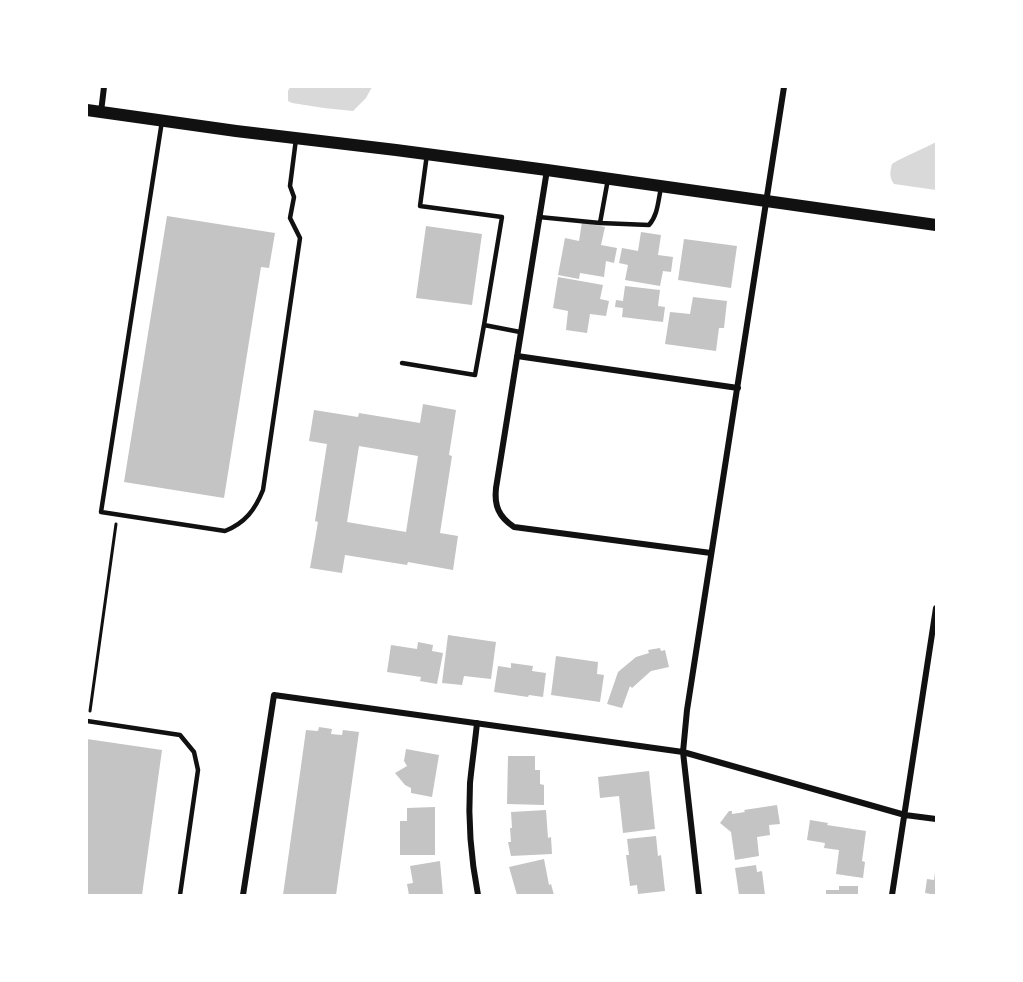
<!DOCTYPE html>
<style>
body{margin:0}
#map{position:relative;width:1023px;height:982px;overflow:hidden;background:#fff;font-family:Cabin,sans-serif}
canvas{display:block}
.frame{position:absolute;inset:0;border:88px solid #fff;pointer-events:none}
</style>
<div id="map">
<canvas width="1023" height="982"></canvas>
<div class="frame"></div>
</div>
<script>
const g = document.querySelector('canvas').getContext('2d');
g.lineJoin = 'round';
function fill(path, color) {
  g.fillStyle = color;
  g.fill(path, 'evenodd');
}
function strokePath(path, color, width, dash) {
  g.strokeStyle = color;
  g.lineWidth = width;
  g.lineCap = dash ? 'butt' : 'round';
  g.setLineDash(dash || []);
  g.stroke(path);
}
const water = new Path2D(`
 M290,87h82l-6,11 -13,13 -29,-3 -32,-5 -4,-2v-10z
 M936,142v48l-42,-6c-5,-7 -4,-12 -2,-20 14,-9 30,-14 44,-22z`);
const building = new Path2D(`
 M167,216l108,17 -6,35 -8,-1 -37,231 -100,-16z
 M582,222l23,5 -4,18 16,3 -3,15 -8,-2 -2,16 -24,-4 -1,6 -21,-4 7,-37 14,3z
 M426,226l56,8 -10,71 -56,-7z
 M641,232l20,3 -3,20 15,2 -2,15 -8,-1 -3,15 -35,-6 3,-15 -9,-2 3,-15 16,3z
 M684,239l53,7 -6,42 -53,-8z
 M558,277l45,8 -3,14 9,2 -3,15 -16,-2 -3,19 -21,-3 2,-19 -15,-3z
 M625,286l35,4 -2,16 7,1 -2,15 -41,-5 1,-9 -8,-1 1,-7 7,1z
 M693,297l34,4 -3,27h-5l-3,23 -51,-7 5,-32 20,2z
 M423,404l33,6 -7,45 3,1 -12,77 18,3 -5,34 -45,-8 -1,3 -62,-10 -3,18 -32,-5 8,-46 -3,-1 12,-77 -18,-3 5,-31 44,7 1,-4 61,10zM359,446l59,10 -12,76 -59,-10z
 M448,635l48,7 -5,37 -27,-3 -2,9 -20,-2z
 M418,642l15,3 -1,6 11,2 -6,31 -17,-3 1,-4 -34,-5 4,-27 26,4z
 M660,648l1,3 4,-1 4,17 -18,4 -19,17 -2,-2 -8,22 -15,-4 11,-32 18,-15 13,-4 -1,-3z
 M556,656l42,6 -1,12 7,1 -4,27 -49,-7z
 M511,663l22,3 -1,5 14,2 -3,24 -14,-2 -1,2 -34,-5 4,-26 13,2z
 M319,727l13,2 -1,5 11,1 1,-5 16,2 -23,163h-53l23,-165 12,1z
 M87,739l75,11 -20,145h-55z
 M406,749l33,6 -7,42 -21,-4v-5l-6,-3 -10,-12 12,-7 -3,-5z
 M508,756h27v14h5v14l4,1v20l-37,-1z
 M649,771l6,58 -32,4 -4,-37 -19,2 -2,-21z
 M777,805l3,19 -11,1 1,10 -13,2 2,19 -24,4 -4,-28 -11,-9 9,-12h3v3l13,-2 -1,-2z
 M435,807v48h-35v-34h7v-13z
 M546,810l2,28 3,-1 1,17 -41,2 -3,-14h3l-1,-14h2l-1,-16z
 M810,820l18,3 -1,2 39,6 -4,30 3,1 -2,16 -27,-4 3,-24 -15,-2 1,-5 -18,-3z
 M656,836l2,20 3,-1 4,36 -27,3 -1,-9 -7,1 -4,-31h3l-2,-16z
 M544,859l5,26 2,-1 3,11h-37l-8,-28z
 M440,861l3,34h-34l-2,-11 6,-1 -3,-17z
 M756,865l1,7 5,-1 3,24h-26l-4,-27z
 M935,872h1v23l-11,-2 2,-14 7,1z
 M839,886h19v9h-32v-5h13z`);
const path = new Path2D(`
 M90,711l26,-187`);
const service = new Path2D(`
 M162,121l-61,391 124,19c20,-8 30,-21 38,-41l37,-252 -10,-20 4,-21 -4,-11 6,-47
 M427,154l-7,52 82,11 -18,108
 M539,217l61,6 49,2c9,-10 9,-24 12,-37
 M600,223l8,-44
 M402,363l73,12 9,-50 36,7
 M87,721l93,14 14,17 4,18 -18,125`);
const minor = new Path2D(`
 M101,112l3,-25
 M547,170l-51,318c-2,18 3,29 18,39l197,26
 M517,356l221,32
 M477,723c-2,20 -5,40 -7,60 -2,37 1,76 8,112
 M243,895l31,-200 409,57 222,63 31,4
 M699,895l-16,-143 4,-42 97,-623
 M892,895l44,-287`);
const secondary = new Path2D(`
 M87,110l149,21 160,19 151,20 389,55`);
fill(water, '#d9d9d9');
fill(building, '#c4c4c4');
strokePath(path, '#111', 3);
strokePath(service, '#111', 4.5);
strokePath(minor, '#111', 6);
strokePath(secondary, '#111', 12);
</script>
